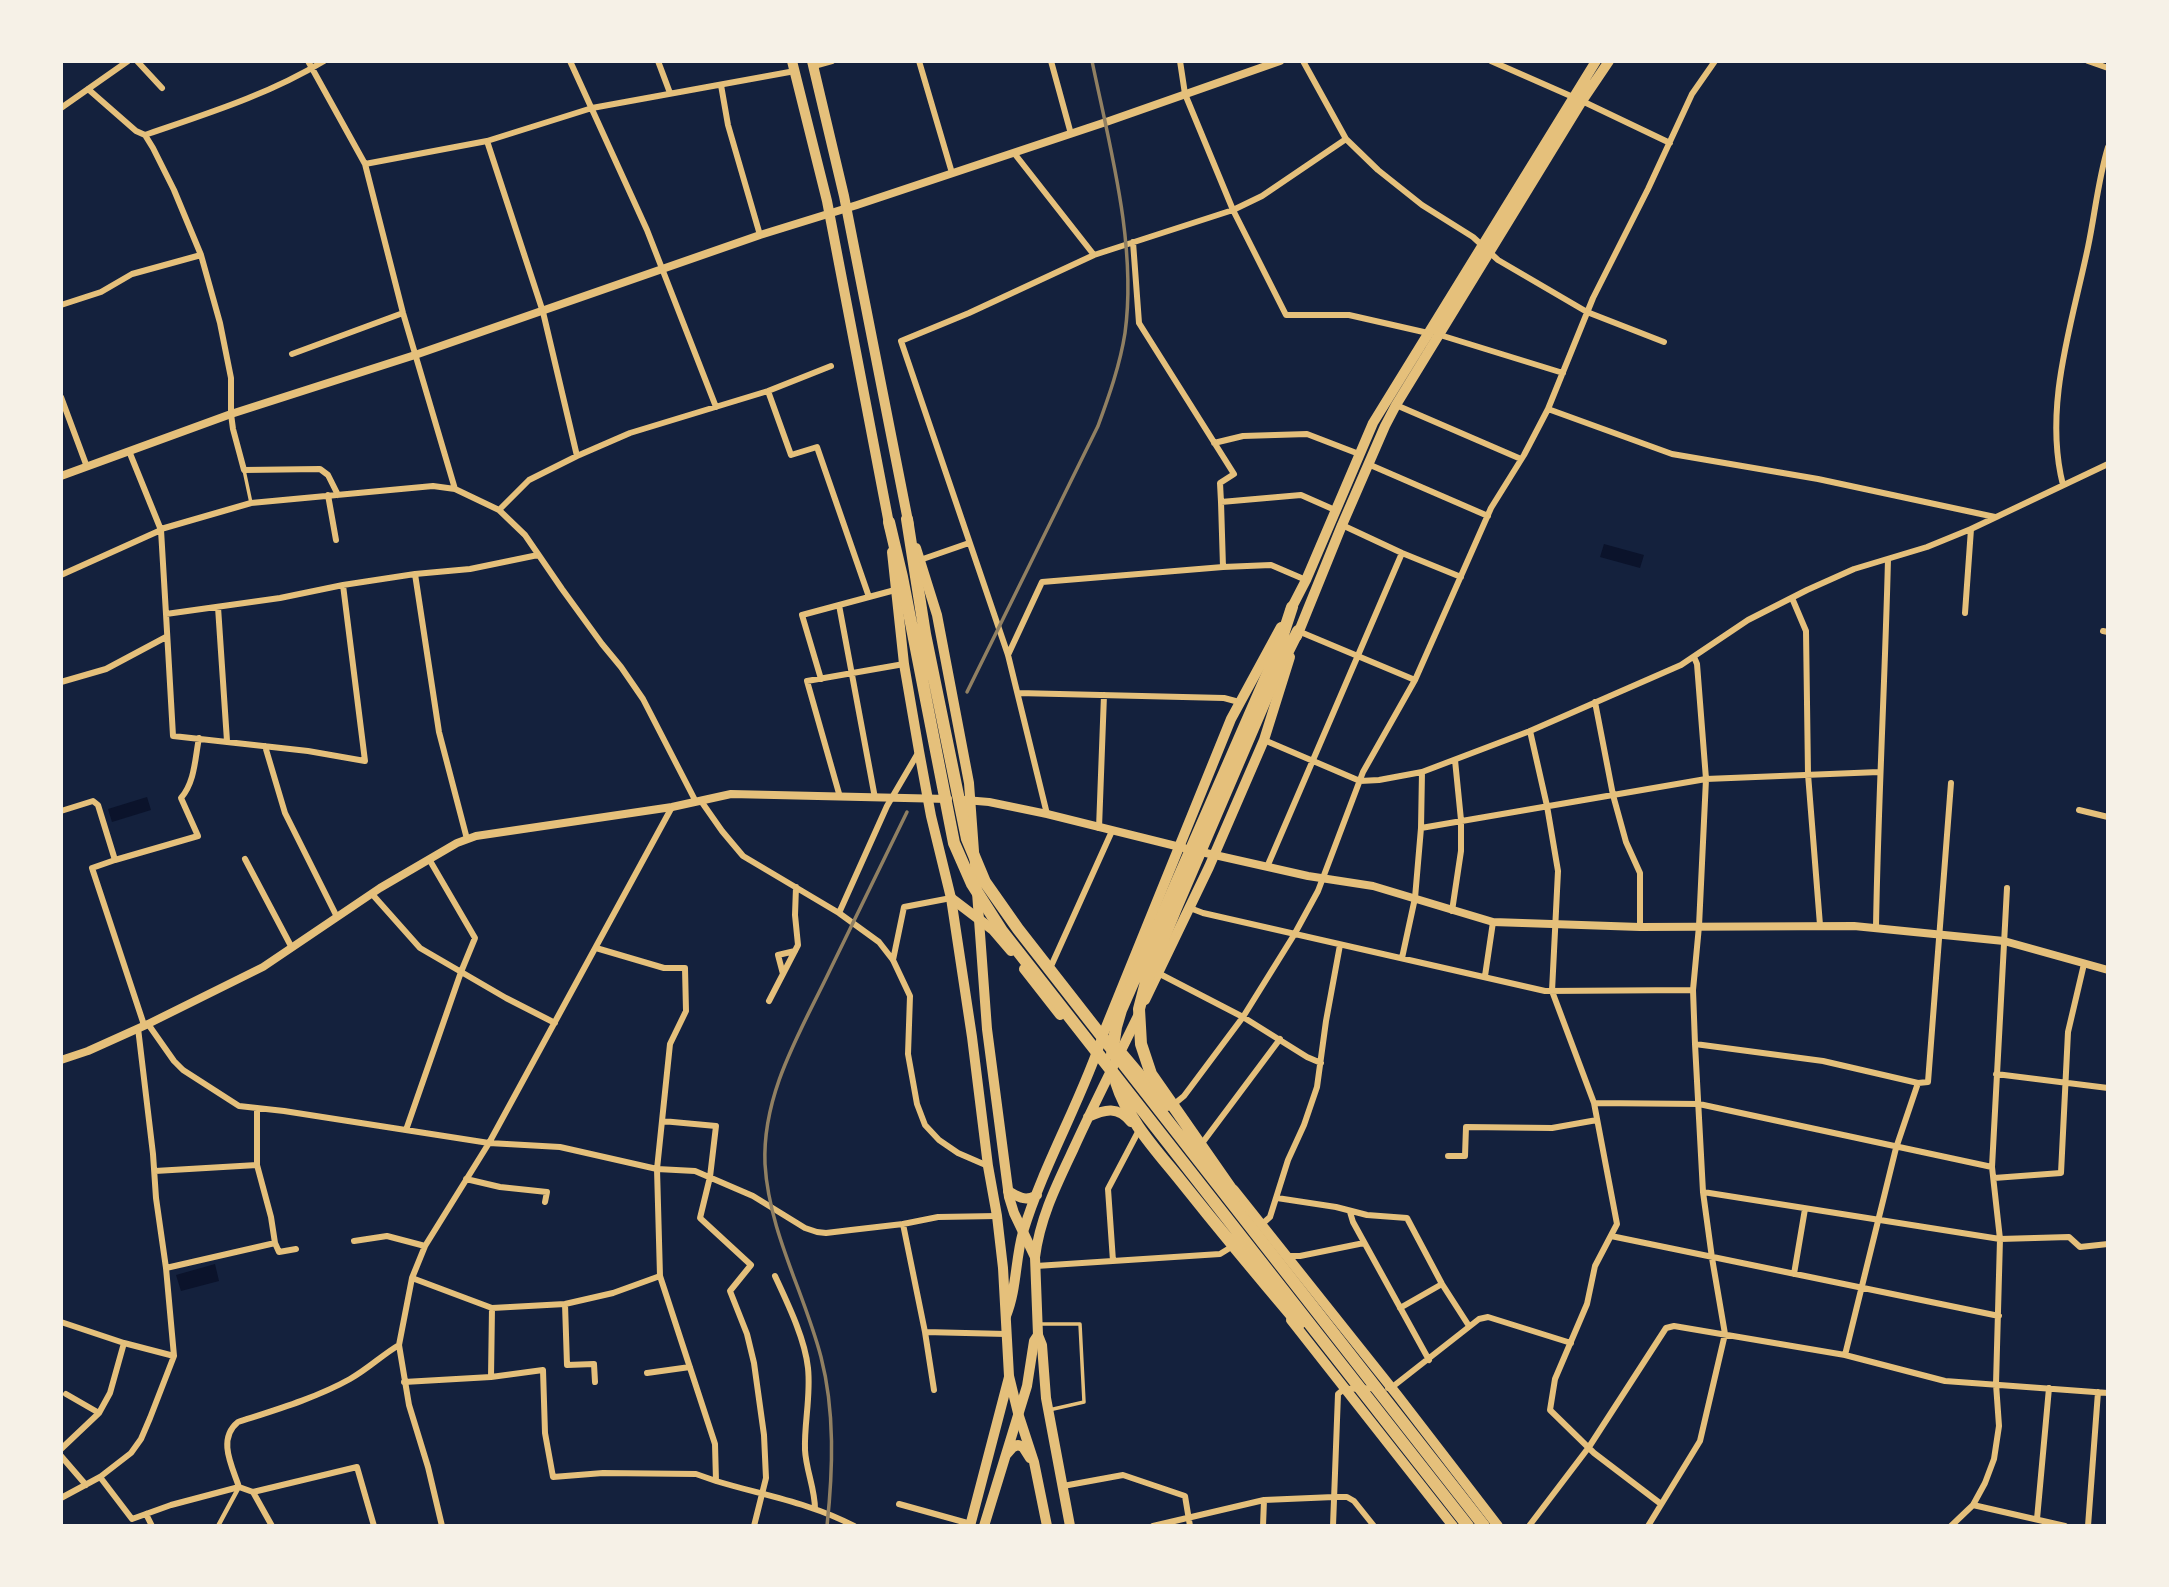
<!DOCTYPE html>
<style>
body{margin:0}
#map{position:relative;width:2169px;height:1587px;overflow:hidden;background:#14213d;font-family:"Varela Round",sans-serif}
canvas{display:block}
.frame{position:absolute;inset:0;border:63px solid #f6f1e7;pointer-events:none}
</style>
<div id="map">
<canvas width="2169" height="1587"></canvas>
<div class="frame"></div>
</div>
<script>
const g = document.querySelector('canvas').getContext('2d');
g.lineJoin = 'round';
function fill(path, color) {
  g.fillStyle = color;
  g.fill(path, 'evenodd');
}
function strokePath(path, color, width, dash) {
  g.strokeStyle = color;
  g.lineWidth = width;
  g.lineCap = dash ? 'butt' : 'round';
  g.setLineDash(dash || []);
  g.stroke(path);
}
const water = new Path2D(`
 M1604,544l40,11 -4,13 -40,-11z
 M147,797l4,13 -39,12 -4,-13z
 M215,1264l4,17 -38,10 -5,-16z`);
const service = new Path2D(`
 M244,470l7,33
 M1040,1324h40l4,78 -35,8`);
const pedestrian = new Path2D(`
 M218,1526l21,-39`);
const minor = new Path2D(`
 M137,61l25,27
 M308,61l57,103 38,149 52,176
 M570,61l77,169 69,177
 M658,61l12,32
 M919,61l33,112
 M1051,61l20,73
 M1180,61l5,33 48,116 53,105h63l79,18
 M1303,61l43,78 32,31 44,35 51,32 25,23 89,52 77,30
 M1491,61l82,36
 M2088,61l20,7
 M814,66l18,-5
 M721,85l7,40 32,110
 M88,89l48,42 9,4 8,13 21,42 27,65 19,68 11,55v36l2,15 11,41 76,-1 8,6 10,20
 M1582,101l88,42
 M61,108l67,-47
 M145,135c61,-21 123,-40 179,-74
 M487,141l56,171 34,144
 M1014,153l80,102
 M365,164l122,-23 105,-33 203,-37
 M1133,242l6,81 95,151 -14,9 1,19 80,-7 34,15
 M61,305l40,-13 31,-18 69,-19
 M1440,335l123,38
 M292,354l111,-41
 M768,391l23,64 26,-8 52,150
 M61,397l26,70
 M1396,405l125,54
 M1548,409l124,45 146,25 177,38
 M1214,443l29,-7 64,-2 52,20
 M129,451l32,79 5,84 114,-16 63,-13 72,-11 55,-5 68,-14
 M1368,464l120,52
 M2063,485c-20,-78 9,-161 25,-238 7,-33 10,-67 20,-100
 M328,495l8,45
 M1221,502l2,65
 M499,510l30,-30 48,-24 53,-23 138,-42 63,-25
 M1342,525l60,28 59,24
 M161,529l90,-26 182,-17 22,3 44,21 26,25 37,54 40,55 19,23 22,32 53,103
 M920,560l49,-17
 M415,574l24,158 28,107
 M61,575l100,-45
 M1792,598l14,33 2,143 12,151
 M839,605l36,193
 M218,607l9,134
 M1965,613l6,-84
 M166,614l7,122 135,15 57,10 -22,-176
 M1298,631l117,49
 M2103,631l5,1
 M1008,655l34,-73 181,-15 48,-2 35,15
 M821,679l-19,-64 93,-25
 M61,682l45,-13 60,-32
 M1018,693l206,5 15,4
 M1595,702l18,93 13,47 14,31v54
 M1530,731l17,75 11,65 -6,120 42,112 23,121 -22,42 -8,38 -32,75 -5,31 44,43 67,51
 M1264,740l96,41 19,-1 43,-8 108,-41 151,-66 67,-45 59,-30 47,-21 73,-22 44,-18 137,-65
 M265,746l20,67 52,104
 M840,797l-33,-116 97,-17
 M701,801l21,30 21,25 96,57 40,29 14,18 17,36 -2,58 9,50 8,21 14,15 19,13 30,13
 M2079,810l29,7
 M61,811l32,-10 5,4 17,55 -23,8 52,157
 M1047,814l-39,-159 -107,-314 68,-28 125,-58 139,-45 29,-14 84,-57
 M1099,828l5,-133
 M1421,828l285,-49 173,-7
 M245,859l47,89
 M115,860l83,-24 -17,-38c14,-16 14,-40 18,-60
 M1267,867l135,-314
 M372,894l48,54 86,50 49,25
 M1190,908l13,5 342,78 148,-1
 M1452,911l9,-60v-31l-6,-60
 M839,913l48,-107 31,-53
 M1876,927c2,-123 9,-245 12,-368
 M596,948l68,20h21l1,43 -16,33 -13,125 3,107 55,168 1,37c46,14 95,22 138,45
 M1402,958l13,-60 6,-70 1,-56
 M893,960l11,-53 47,-9
 M1052,964l60,-133
 M1158,973l85,44 64,40 14,6
 M783,974l-5,-19 17,-4
 M1485,976l8,-54
 M769,1001l29,-56 -3,-30 1,-28
 M148,1024l26,37 9,9 56,36 45,5 205,32 71,4 97,22 38,2 58,25 52,32 12,4 9,1 25,-3 52,-6 35,-7 59,-1
 M1695,1044l128,17 95,22 10,-1 23,-299
 M1996,1074l112,14
 M1594,1103l105,1 293,63
 M1173,1105l11,-9 59,-79 51,-82 24,-44 45,-119 52,-92 76,-172 33,-53 24,-46 45,-111 55,-109 44,-95 23,-33
 M257,1109v56l14,52 4,26
 M662,1121l54,5 -6,51 -10,41 51,47 -21,26 17,43 7,29 10,72 2,43 -12,48
 M406,1130l55,-158 14,-34 -46,-79
 M1200,1146l80,-107
 M1448,1156h17l1,-29 86,1 45,-8
 M155,1171l102,-6
 M1994,1178l67,-5 7,-141 16,-68
 M466,1179l34,8 47,5 -2,10
 M1703,1192l297,47 69,-2 11,10 28,-3
 M1277,1198l59,9 31,8 40,3 35,66 27,42
 M1350,1212l3,10 76,138
 M903,1224l22,108 9,58
 M1261,1225l9,-8 18,-57 16,-35 13,-38 9,-66 14,-76
 M1611,1236l388,80
 M354,1241l33,-5 38,10
 M1287,1256h13l64,-13
 M1113,1261l-5,-72 30,-57
 M1036,1266l184,-12 13,-8
 M166,1268l109,-25 4,9 17,-3
 M1794,1274l11,-65
 M775,1276c13,28 30,63 33,92 3,28 -4,55 -3,82 1,20 10,39 10,59
 M412,1278l80,30 73,-4 48,-11 47,-17
 M565,1304l2,61 27,-1 1,18
 M1400,1308l42,-24
 M61,1322l63,21 50,13
 M925,1332l81,2
 M1845,1355l51,-207 22,-65
 M647,1373l43,-6
 M491,1377l1,-69
 M404,1382l87,-5 52,-7 2,63 8,44 50,-4 93,1 20,7
 M1388,1388h3l88,-69 9,-2 83,26
 M66,1394l33,19
 M61,1449l38,-36 11,-20 14,-50
 M61,1456l25,29
 M100,1477l32,42 39,-14 68,-18c-7,-21 -22,-48 -1,-65 37,-12 78,-24 112,-43 18,-10 32,-24 49,-34
 M1063,1486l60,-11 62,21 5,30
 M239,1487l14,5 19,34
 M253,1492l104,-25 17,59
 M61,1498l39,-21 31,-24 10,-14 9,-21 24,-62 -8,-88 -10,-70 -3,-44 -15,-126
 M899,1504l72,20
 M1973,1505l92,21
 M146,1514l6,12
 M2037,1519l12,-131
 M442,1526l-14,-59 -19,-62 -10,-60 13,-67 13,-32 64,-103 183,-336
 M1153,1526l111,-26 70,-3h13l7,4 20,25
 M1263,1526l1,-26
 M1333,1526l5,-132 6,-5 33,-1
 M1529,1526l60,-79 77,-119 8,-2 171,29 100,26 163,12
 M1648,1526l52,-85 25,-107 -13,-76 -9,-66 -8,-148 -2,-54 6,-64 7,-147 -9,-115 -3,-7
 M1951,1526l22,-21 12,-22 9,-24 5,-33 -3,-42 4,-145 -8,-72 15,-279
 M2088,1526l10,-134`);
const tertiary = new Path2D(`
 M61,476l170,-62 184,-59 345,-120 97,-30 252,-84 171,-60
 M965,800l24,2 58,12 137,34
 M1197,851l111,25 65,10 120,36 147,5 214,-1 150,15 104,29
 M61,1060l27,-9 60,-27 115,-57 117,-79 77,-45 19,-7 196,-29 59,-13 217,5`);
const primary = new Path2D(`
 M1290,611l16,-31 67,-157 223,-362
 M1297,636l45,-111 43,-99 11,-21 186,-304 27,-40
 M951,898l42,32 18,21
 M1024,969l36,46
 M1145,1000l64,-133 55,-127 26,-83
 M1118,1048l49,58
 M1088,1117c17,-8 30,-11 43,5
 M1234,1190l164,206 100,130
 M1008,1191c11,6 17,11 29,4
 M1035,1257c5,-39 21,-71 38,-107 21,-46 44,-91 66,-136
 M1006,1316c11,-27 9,-56 17,-84 21,-69 59,-132 81,-200l127,-313 50,-92
 M1291,1320l162,206
 M1006,1455l7,-8 5,-2 5,2 7,11
 M970,1526l39,-149
 M984,1526l43,-140 7,-45 4,-6`);
const trunk = new Path2D(`
 M792,61l35,140 63,328
 M812,61l32,135 65,330
 M916,548l21,67 32,168 18,246 22,168 5,16 21,44 3,78 4,10 4,53 24,128
 M892,552l12,112 15,87 12,65 20,82 21,139 16,129 9,50 6,52 6,108 9,37 16,49 13,64`);
const motorway = new Path2D(`
 M907,519l18,115 42,205 18,43 33,47 466,597
 M889,522l13,55 52,266 18,41 30,47 466,595
 M1112,1054l4,-27 5,-17 157,-360 14,-43
 M1116,1082c12,39 41,69 65,99 39,49 78,96 118,143
 M1236,1196l-85,-122 -10,-30 -2,-35 7,-27 30,-74 100,-233 22,-44`);
const rail = new Path2D(`
 M967,692l131,-266c11,-30 22,-61 27,-93 12,-88 -15,-185 -33,-272
 M827,1526c6,-56 8,-115 -6,-169 -17,-65 -52,-125 -56,-193 -3,-71 36,-133 65,-194 26,-53 51,-105 77,-158`);
fill(water, '#0b132b');
strokePath(service, '#e5c07b', 3.5);
strokePath(pedestrian, '#e5c07b', 4.5);
strokePath(minor, '#e5c07b', 6);
strokePath(tertiary, '#e5c07b', 8);
strokePath(primary, '#e5c07b', 10);
strokePath(trunk, '#e5c07b', 10);
strokePath(motorway, '#e5c07b', 12);
strokePath(rail, '#918062', 3.5);
</script>
